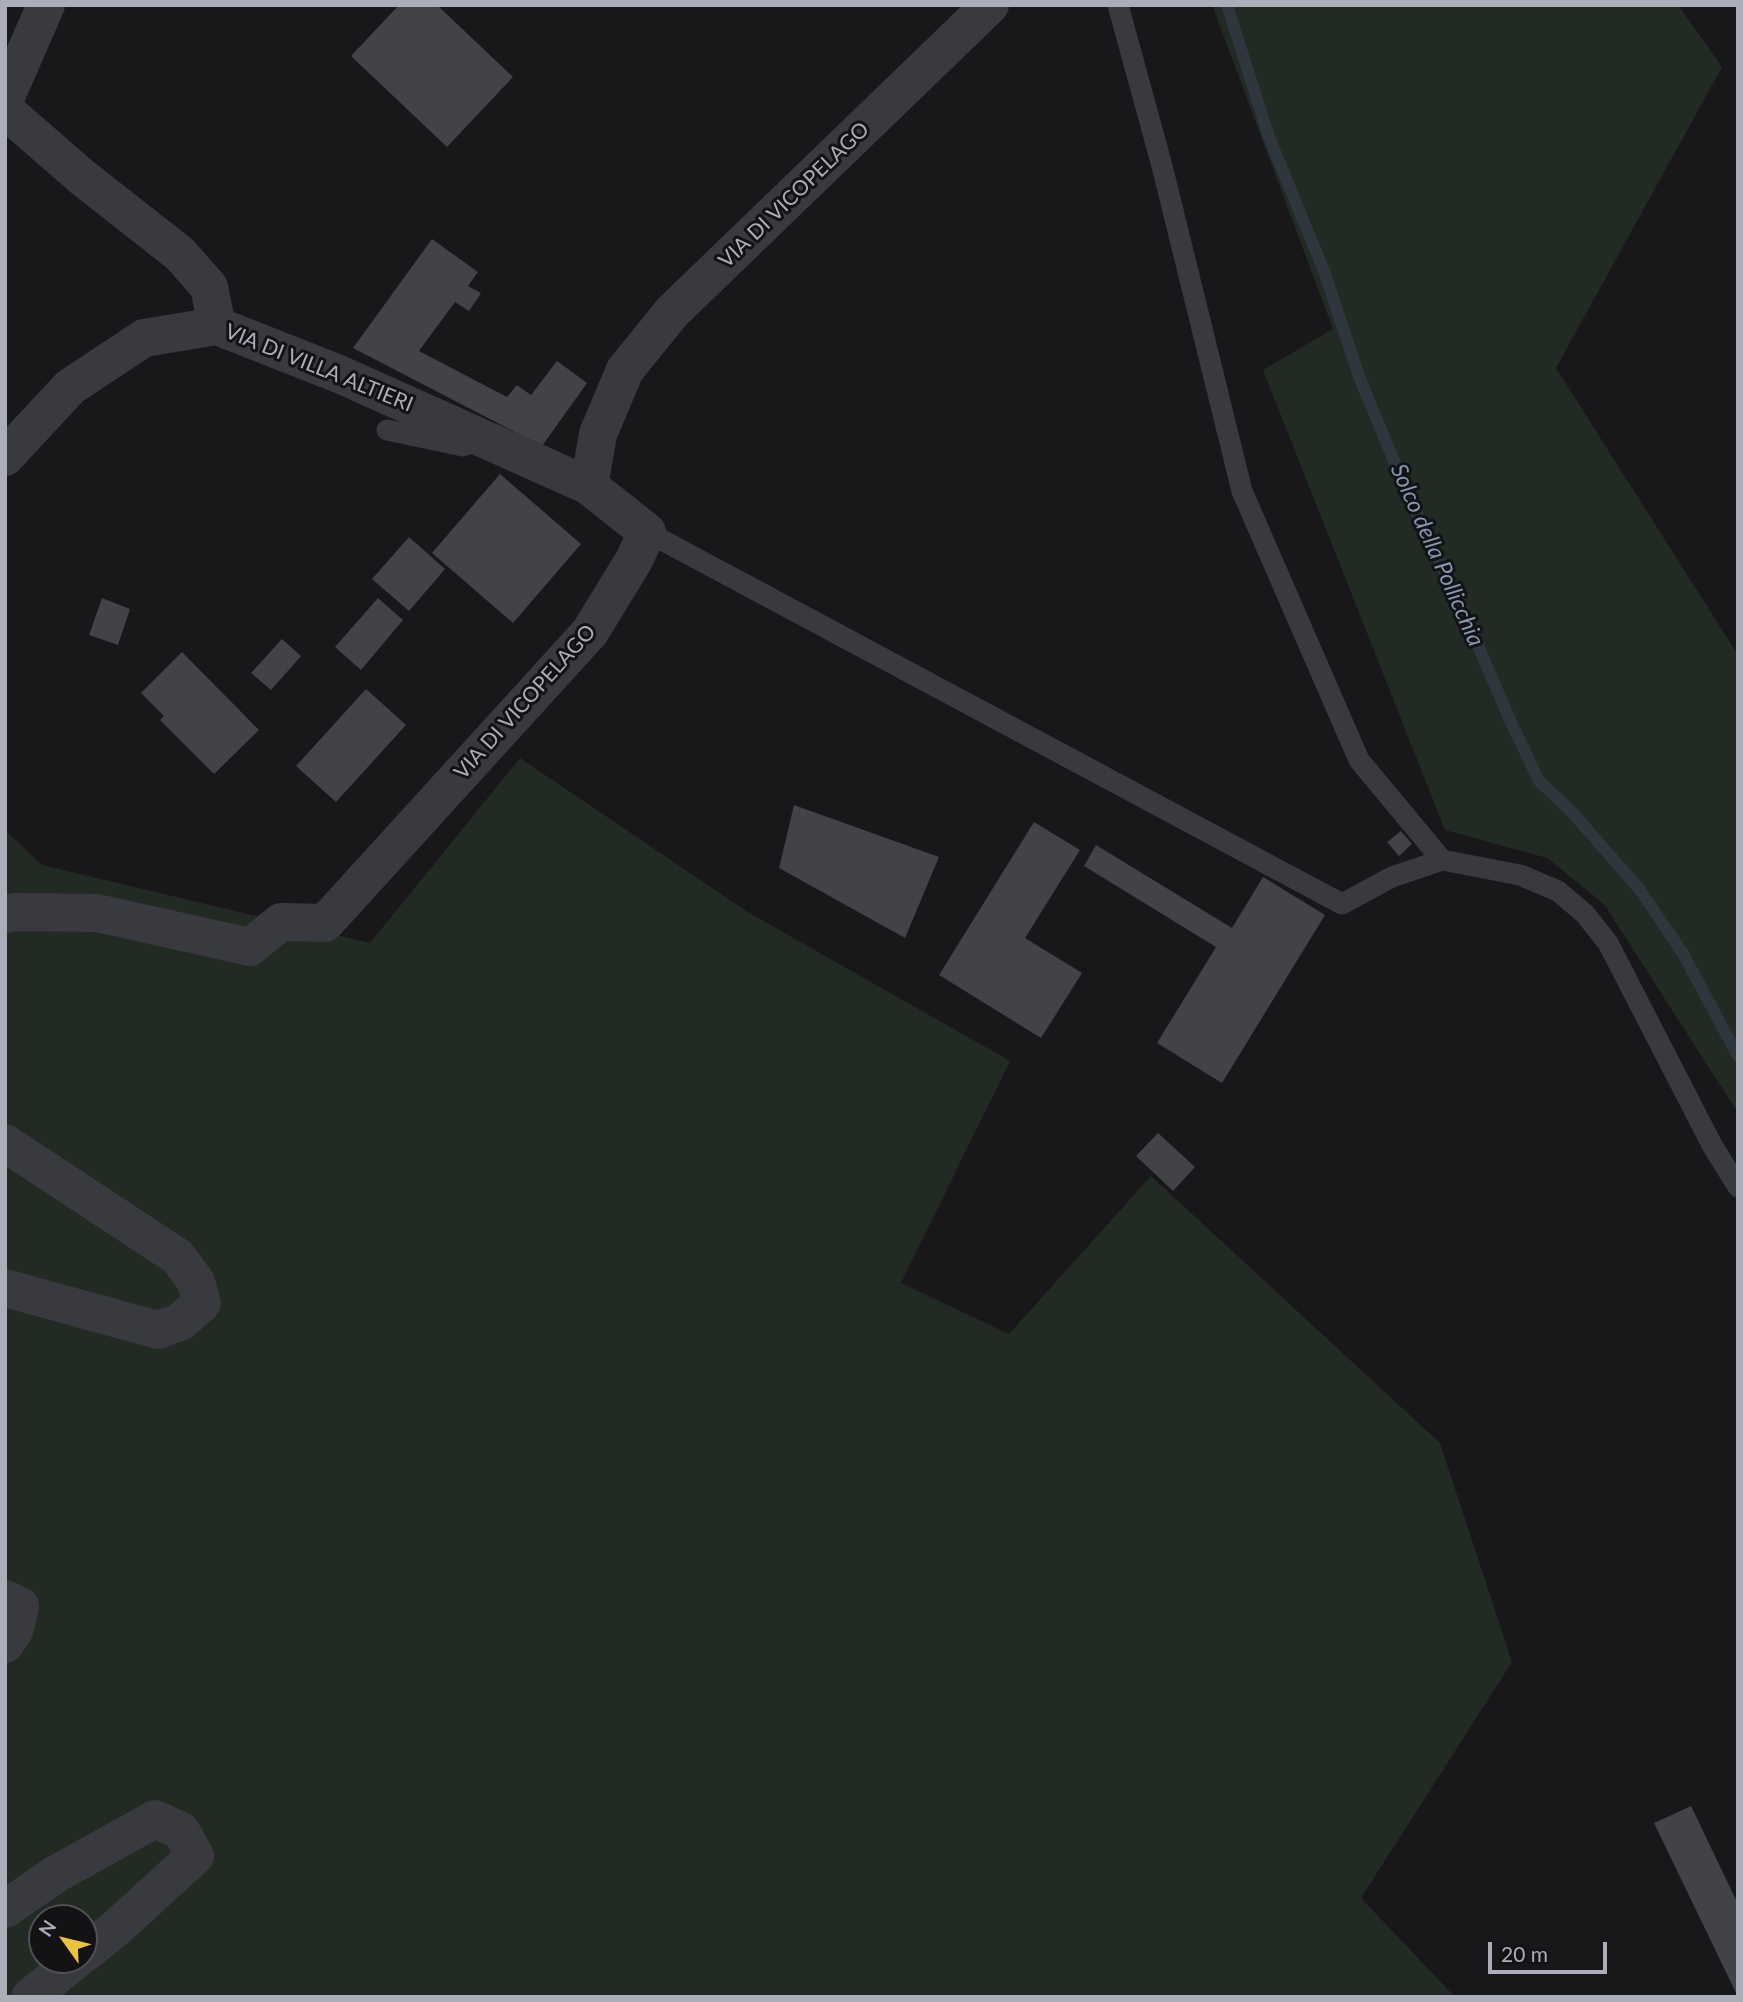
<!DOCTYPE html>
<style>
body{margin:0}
#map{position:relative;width:1743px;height:2002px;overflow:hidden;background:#18181a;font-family:Lato,sans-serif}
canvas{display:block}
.frame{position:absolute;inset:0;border:7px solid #abaeb9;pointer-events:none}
.north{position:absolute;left:28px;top:1904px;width:70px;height:70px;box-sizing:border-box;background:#131315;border:2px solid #505157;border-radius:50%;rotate:304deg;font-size:19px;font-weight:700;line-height:28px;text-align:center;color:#abaeb9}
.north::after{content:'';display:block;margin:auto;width:24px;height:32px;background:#ebc140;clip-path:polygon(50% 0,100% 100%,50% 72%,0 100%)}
.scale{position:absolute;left:1488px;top:1942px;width:119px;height:32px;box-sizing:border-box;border:4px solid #abaeb9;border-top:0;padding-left:9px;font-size:21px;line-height:24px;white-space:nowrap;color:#abaeb9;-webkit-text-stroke:5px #131315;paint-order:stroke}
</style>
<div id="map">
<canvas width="1743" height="2002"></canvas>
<div class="frame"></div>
<div class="north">N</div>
<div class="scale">20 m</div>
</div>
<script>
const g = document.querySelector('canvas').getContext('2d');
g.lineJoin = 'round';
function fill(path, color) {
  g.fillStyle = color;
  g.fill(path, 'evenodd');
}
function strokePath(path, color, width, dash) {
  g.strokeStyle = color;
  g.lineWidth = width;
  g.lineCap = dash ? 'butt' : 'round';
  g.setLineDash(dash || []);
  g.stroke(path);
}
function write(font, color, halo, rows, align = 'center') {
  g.font = font + ' Lato,sans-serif';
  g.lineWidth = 6;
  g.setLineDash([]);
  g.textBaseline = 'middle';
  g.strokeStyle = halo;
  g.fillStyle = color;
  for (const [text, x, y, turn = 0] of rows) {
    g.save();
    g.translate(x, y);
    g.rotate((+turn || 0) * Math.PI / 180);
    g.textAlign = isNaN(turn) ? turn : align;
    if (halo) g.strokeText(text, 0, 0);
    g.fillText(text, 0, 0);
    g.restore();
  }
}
const green = new Path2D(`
 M1212,5h466l44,62 -166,301 182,287v458l-134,-209 -57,-46 -102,-28 -182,-460 70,-41z
 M520,758l226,153 264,150 -109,222 108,51 142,-158 289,267 72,219 -151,236 94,99h-1450v-1167l37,35 328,78zM42,1918h42v42h-42z`);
const stream = new Path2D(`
 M1227,5l42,132 55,134 36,108 49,118 49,102 51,119 30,63 32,30 69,79 42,62 56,104`);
const building = new Path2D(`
 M399,5h38l76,72 -66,70 -96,-91z
 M432,239l46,33 -10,14 13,7 -12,18 -14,-9 -36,49 88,46 10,-12 14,10 26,-34 30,22 -45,63 -189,-98z
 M500,474l81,70 -68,79 -81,-70z
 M409,537l36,32 -36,42 -37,-32z
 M102,598l28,11 -12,36 -29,-10z
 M378,598l25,22 -42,50 -26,-23z
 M282,639l19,17 -30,34 -20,-17z
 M182,652l77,78 -45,44 -54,-54 4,-4 -23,-23z
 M366,689l40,36 -70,77 -40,-36z
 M794,805l145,52 -34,81 -126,-70z
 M1034,822l46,28 -55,88 57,35 -41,65 -102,-63z
 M1401,831l11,13 -13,12 -12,-14z
 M1096,845l136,83 31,-51 62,38 -103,168 -65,-40 59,-96 -132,-81z
 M1158,1133l37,34 -22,24 -37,-35z
 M1691,1806l47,98v93l-84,-174z`);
const service = new Path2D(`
 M1118,5l44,161 80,325 117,269 83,100
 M387,430l76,16 7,-2
 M647,532l695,372 50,-27 50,-17 78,15 38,16 27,23 23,29 104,202 26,42`);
const minor = new Path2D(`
 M5,99l41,-94
 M5,110l77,67 98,77 29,33 8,39 122,48 250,112 58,46 -13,28 -44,72 -265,291 -44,-1 -31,25 -153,-34 -81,-1 -11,2
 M5,457l65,-70 74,-49 73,-12
 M589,486l9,-52 27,-64 47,-58 318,-307
 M5,1143l173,114 18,25 6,21 -22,19 -22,8 -153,-42
 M5,1599l15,7 -5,23 -10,15
 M5,1909l51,-35 99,-55 26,12 14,25 -80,73 -31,25
 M30,1997l46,-37`);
const streetNames = [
 ["VIA DI VICOPELAGO",794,195,-44],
 ["VIA DI VILLA ALTIERI",319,368,22],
 ["VIA DI VICOPELAGO",525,702,-48]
];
const waterNames = [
 ["Solco della Pollicchia",1437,555,66]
];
fill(green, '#222a24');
strokePath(stream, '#2e363e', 12);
fill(building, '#424347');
strokePath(service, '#393a3f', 21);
strokePath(minor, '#393a3f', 38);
write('21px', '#abaeb9', '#131315', streetNames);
write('italic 23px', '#8498b3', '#131315', waterNames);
</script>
